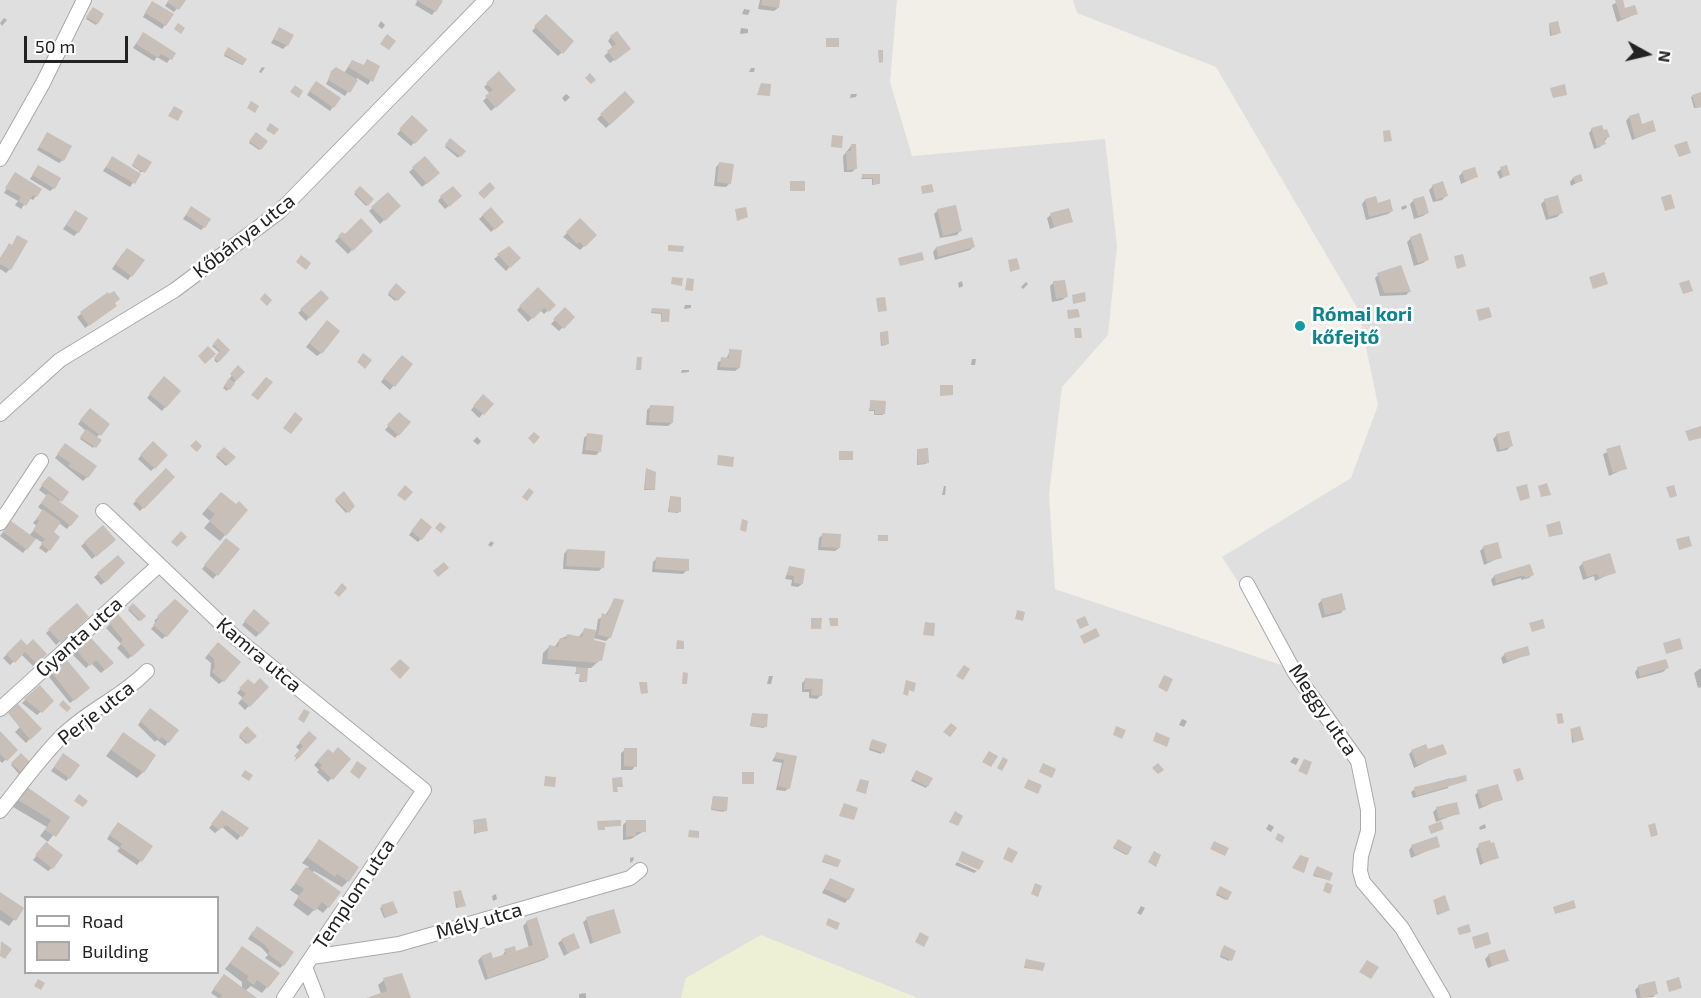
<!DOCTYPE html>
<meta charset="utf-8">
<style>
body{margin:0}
#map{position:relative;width:1701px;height:998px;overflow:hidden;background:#f2efe9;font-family:"Exo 2",sans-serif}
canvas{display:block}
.legend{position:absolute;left:24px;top:896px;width:195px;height:78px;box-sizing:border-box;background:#fff;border:2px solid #a7a7a7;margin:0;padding:8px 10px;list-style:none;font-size:18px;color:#222}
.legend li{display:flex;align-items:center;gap:12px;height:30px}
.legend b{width:30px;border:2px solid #a7a7a7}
.north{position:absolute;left:1617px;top:24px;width:60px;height:60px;-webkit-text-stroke:4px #fff;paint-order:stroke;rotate:98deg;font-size:16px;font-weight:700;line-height:24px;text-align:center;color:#222}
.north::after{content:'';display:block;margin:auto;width:21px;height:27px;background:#222;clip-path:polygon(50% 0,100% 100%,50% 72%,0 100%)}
.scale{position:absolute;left:24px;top:36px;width:104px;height:27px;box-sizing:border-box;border:3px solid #222;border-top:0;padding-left:8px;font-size:18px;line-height:21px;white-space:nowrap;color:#222;-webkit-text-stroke:4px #fff;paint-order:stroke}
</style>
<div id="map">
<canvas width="1701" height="998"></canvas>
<ul class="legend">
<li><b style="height:8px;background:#fff"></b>Road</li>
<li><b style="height:16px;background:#c7bfb8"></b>Building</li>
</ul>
<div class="north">N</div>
<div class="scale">50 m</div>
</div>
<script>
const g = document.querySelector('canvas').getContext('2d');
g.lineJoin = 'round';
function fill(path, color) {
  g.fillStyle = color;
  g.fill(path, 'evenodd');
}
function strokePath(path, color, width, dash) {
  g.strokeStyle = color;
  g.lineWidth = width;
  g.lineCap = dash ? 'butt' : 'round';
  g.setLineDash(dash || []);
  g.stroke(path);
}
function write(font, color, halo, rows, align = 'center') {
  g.font = font + ' "Exo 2",sans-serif';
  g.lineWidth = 5;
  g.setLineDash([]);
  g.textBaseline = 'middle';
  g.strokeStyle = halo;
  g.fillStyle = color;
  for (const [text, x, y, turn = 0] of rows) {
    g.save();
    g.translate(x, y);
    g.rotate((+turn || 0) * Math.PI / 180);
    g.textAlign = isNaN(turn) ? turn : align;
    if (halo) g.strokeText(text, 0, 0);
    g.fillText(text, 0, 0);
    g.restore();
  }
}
const residential = new Path2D(`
 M0,0h897l-7,82 22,74 193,-17 12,107 -9,89 -46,52 -13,107 6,95 238,80 -71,-112 129,-79 27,-73 -20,-96 -142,-242 -139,-54 -4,-13h628v998h-1701zM26,898h192v74h-192z`);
const farmland = new Path2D(`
 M761,935l157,63h-237l5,-20z`);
const shadow = new Path2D(`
 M169,0h15l-10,12 -9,-6z
 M418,0h20l-3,11 -3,4 -17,-10z
 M760,0h19l-1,8 -4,3 -16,-2z
 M1621,0l3,10 12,4 -19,8 -5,-17z
 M149,6l16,19 -3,4 -19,-12z
 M744,9l6,1 -2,5 -6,-1z
 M92,10l10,5 -6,10 -10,-6z
 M546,16l26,26 -14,14 -26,-25z
 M4,18l3,2 -5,6 -2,-3z
 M381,21l4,4 -3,4 -4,-3z
 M1549,24l9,10 -8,2z
 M741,28l7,1v4l-8,1z
 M279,29l8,16 -4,4 -12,-6z
 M611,37l14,15 -15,11 -6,-7 9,-8 -5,-7z
 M140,38l34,15 -7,10 -10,-6 -3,4 -21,-13z
 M226,51l19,9 -3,5 -18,-9z
 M352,61l11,5 5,-5 10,6 -10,18 -11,-7 -12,18 -19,-12 6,-12 12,1z
 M262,67l3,1 -4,5 -2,-1z
 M751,68h4l-1,4h-5z
 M499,74l15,16 -23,21 -8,-10 7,-7 -6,-7z
 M313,86l20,21 -3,4 -23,-16z
 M1701,93v14l-7,1 -3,-11z
 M566,94l4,3 -5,5 -3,-4z
 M624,94l9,8 -27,26 -9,-9z
 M857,94l-1,3 -6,1 1,-4z
 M412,117l14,13 -15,16 -14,-12z
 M1629,117l25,14 -22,9 -6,-19z
 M1592,129l16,8 -8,10 -6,2 -5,-16z
 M256,134l10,8 -7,8 -10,-7z
 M44,138l19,22 -4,3 -22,-13z
 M451,140l13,11 -6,7 -13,-11z
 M851,146l5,22 -4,4h-8l-1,-16z
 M137,157l7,15h-4l-10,15 -27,-16 9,-13 26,16 2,-3 -8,-5z
 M425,158l9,19 -12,10 -13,-15z
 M720,163l10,20 -4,4 -12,-1 2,-19z
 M38,167l16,21 -4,3 -20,-12z
 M1501,169l7,5 -8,5 -3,-7z
 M1463,172l13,5 -15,7 -2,-8z
 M863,175l15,1v8l-6,1v-6h-11z
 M14,176l22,20 -3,4 -4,-2 -8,11 -6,-4 3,-4 -14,-8z
 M1573,178l9,2 -11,6 -1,-4z
 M1433,186l13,10 -4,4 -9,2 -4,-12z
 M360,188l12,11 -6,7 -12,-12z
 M388,194l11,12 -19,18 -11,-13z
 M441,197l15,3 -11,9 -7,-8z
 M1365,200l12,4 15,7 -4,3 -22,6 -4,-16z
 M1414,200l13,13 -4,3 -9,3 -4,-15z
 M1545,200l16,13 -4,4 -11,3 -5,-16z
 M1406,205l1,3 -5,2 -1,-3z
 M490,209l12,13 -11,10 -12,-13z
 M938,210l22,21 -3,4 -17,3 -6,-24z
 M75,212l3,20 -4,4 -11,-7z
 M188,212l16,15 -3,3 -18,-11z
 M1051,215l20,6 -21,8 -3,-11z
 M580,220l15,15 -15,15 -17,-13z
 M371,231l-23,23 -13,-13 7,-7 3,2z
 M1411,238l16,22 -4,3 -9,3 -7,-24z
 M9,245l1,24 -4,4 -6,-4v-11z
 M974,246l-4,4 -35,10 -2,-8 3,-4z
 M508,248l10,10 -12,13 -12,-12z
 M123,253l8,23 -3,4 -16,-11z
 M1378,275l31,17 -3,3 -26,1 -5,-18z
 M962,281l1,5 -4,2 -1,-5z
 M1026,282l2,2 -5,5 -2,-2z
 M1053,283l13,14 -4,3 -10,2 -2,-16z
 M396,285l8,7 -9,9 -7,-6z
 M538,289l16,16 -10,9 -4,-4 -12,12 -11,-12z
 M321,292l6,6 -21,23 -8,-8z
 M107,294l7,10 -3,5 -26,19 -8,-11z
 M685,305h6v3l-7,1z
 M565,309l8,8 -14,14 -8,-7z
 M652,309l16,2 -1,10 -6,1v-8l-10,-1z
 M323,326l-2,27 -4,3 -11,-9z
 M880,333l8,10 -2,2 -5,1z
 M218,340l10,10 -11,13 -3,-3 6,-7 -8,-7z
 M730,351l9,17 -4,3 -18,-1 1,-8 8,-3z
 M972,359h4l-1,6h-4z
 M398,360l13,4 -21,26 -9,-8z
 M238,367l5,5 -16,19 -4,-3z
 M682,370h7v2l-8,1z
 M161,382l18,9 -17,20 -15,-13z
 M483,396l9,8 -13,14 -8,-8z
 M871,401l13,13 -2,1h-8v-4h-5z
 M651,406l21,17 -4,3 -22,-1 1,-15z
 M86,414l22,11 -12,13 3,3 -6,7 -13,-9 6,-8 -8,-7z
 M399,414l10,9 -14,15 -10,-8z
 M587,435l12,17 -3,3 -14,-1 2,-16z
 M1497,435l14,11 -4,4 -10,2 -4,-13z
 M477,437l4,4 -3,4 -5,-4z
 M153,443l13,13 -15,15 -13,-12z
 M1619,447l7,21 -17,8 -6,-22z
 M62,449l25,28 -4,4 -28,-23z
 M224,449l9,8 -7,9 -10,-9z
 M917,450l10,12 -1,2 -9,1z
 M166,470l7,7 -33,34 -7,-7z
 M646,470l8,19 -1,1h-9z
 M45,481l22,11 -9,11 12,22 -3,4 -8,-6 -7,10 -3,17 -3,3 -7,-5 4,-5 -8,-5 -12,15 -23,-17 8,-10 21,10 8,-10 -4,-3 10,-12 -5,-4 9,-11 -8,-6z
 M944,486h2l-1,9h-3z
 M344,493l9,13 -7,7 -11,-12z
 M670,498l9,14 -1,1 -10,-1z
 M215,499l10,36 -5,6 -16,-13 6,-7 -8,-7z
 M418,524l3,15 -3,3 -9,-7z
 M103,527l7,17 -18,15 -11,-13z
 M822,535l17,13 -4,3 -17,-1 1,-12z
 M491,541l3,2 -3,4 -3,-2z
 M223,543l15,7 -25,29 -11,-10z
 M1484,547l17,10 -17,8 -4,-14z
 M567,550l36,17 -4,4 -36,-2 1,-15z
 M657,558l30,12 -4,4 -31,-2 1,-10z
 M1583,563l31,9 -19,9 -1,-5 -11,4 -4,-13z
 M789,568l13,16 -4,3 -7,-1 1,-6 -7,-1z
 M98,574l13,3 -10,8 -7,-8z
 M1532,575l-3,3 -8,2v-2l-28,8 -2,-6 3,-4z
 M615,599l-5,38 -4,4 -13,-3 7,22 -9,8h-4l-3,14h-5l1,-8h-5l3,-7 -36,-3 1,-11 6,-6 5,1 6,-9 7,-3 11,2 7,-9 11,3 2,-13 7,-3z
 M1322,600l22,9 -3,4 -19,5 -4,-14z
 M175,601l-9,35 -4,3 -11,-10 5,-6 -2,-2z
 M77,605l10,12 -31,28 -10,-12z
 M133,606l11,10 -5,5 -11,-11z
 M251,615l17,8 -12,14 -14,-12z
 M118,616l25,29 -15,14 -11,-11 4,-4 -15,-16z
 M90,639l22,24 -11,10 -10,-10 -5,5 -13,-13z
 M21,641l6,6 18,7 -12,12 -12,-12 -11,11 -7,-7z
 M214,647l9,34 -4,3 -9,-8 1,-13 -6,-5z
 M1505,654h23l-25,10 -2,-6z
 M1638,668h29l-4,4 -26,7 -2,-7z
 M1701,668v19l-3,1 -4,-15z
 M52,673l32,19 -14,11 -21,-26z
 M769,676h4l-2,8h-4z
 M806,679l15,16 -4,4 -8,-1v-6h-7v-9z
 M248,681l6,5 13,1 -22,23 -7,-7 5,-5 -6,-5z
 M39,687l13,14 -15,14 -15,-12z
 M147,713l30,17 -12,16 -8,-6 -2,2 -17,-17z
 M752,715l13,11 -1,2 -14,-2z
 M29,718l10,11 -13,14 -11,-11z
 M1182,719l5,2 -3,6 -5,-2z
 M247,729l8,7 -9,8 -7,-7z
 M1571,731l10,9 -9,3z
 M0,733l16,17 -14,13 -2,-2z
 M309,733l6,5 -21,24 6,-11 -4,-4z
 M123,734l20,38 -6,6 -31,-22z
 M871,742l14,3 -4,9 -12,-4z
 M625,750l10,16 -3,4h-11v-17z
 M328,751l5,4 16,4 -21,23 -11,-10 2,-2 -5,-5z
 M1412,751l16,10 -14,7 -5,-14z
 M777,753l18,4 -6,31 -4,3 -9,-1 6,-27 -10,-2z
 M21,755l8,8 -10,11 -8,-9z
 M1294,757l5,2 -3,6 -6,-3z
 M60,759l9,19 -3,3 -15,-10z
 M915,773l12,13 -1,2 -15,-7z
 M1450,778l-2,10 -35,10 -2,-6 4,-3z
 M27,789l41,28 -22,27 6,24 -4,3 -15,-11 15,-18 -8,-6 7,-9 -34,-20z
 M1478,792l23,7 -22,10 -4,-14z
 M713,797l12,13 -1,2 -13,-2z
 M1437,808l21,5 -22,9 -3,-10z
 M219,816l28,12 -10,12 -15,-13 -7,6 -6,-5z
 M474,821l12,9 -12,4z
 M626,822l18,9 -13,8 -8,1v-15z
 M1269,824l5,3 -3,5 -5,-3z
 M1485,824l1,4 -6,2 -1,-3z
 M114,828l37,19 -14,18 -20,-14 3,-3 -13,-9z
 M320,841l28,40 -6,6 -28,-16 -2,2 16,34 -5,6 -7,-5 -8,8 -15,-11 6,-9 -9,-6 19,-23 -7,-4z
 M1117,842l10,12 -1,1 -13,-7z
 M1480,845l17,12 -17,8 -4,-16z
 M1412,846h26l-27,12 -2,-8z
 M634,857l-1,4 -3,2v-5z
 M824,857l15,4 -2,6 -15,-5z
 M957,862l20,9 -3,2 -19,-8z
 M1316,869l15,5 -2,6 -16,-4z
 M830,879l18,20 -3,4 -23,-10z
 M1219,889l8,10 -1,1 -10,-5z
 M454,893l8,13 -6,2z
 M0,894l22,15 -13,17 -9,-6z
 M496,894l1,5 -4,2 -1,-5z
 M1434,901l15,9 -12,5z
 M392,903l4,10 -12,5 -4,-10z
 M1141,906l4,2 -4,7 -4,-2z
 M587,919l32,14 -29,11 -7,-22z
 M527,922l21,35 -4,3 -59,20 -7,-19 3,-4 11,3 10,-3 3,-6 10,1 14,-4 -6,-22z
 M253,931l30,34 -3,3 -15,-10 3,-3 -6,-7 -14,-9z
 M562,940l16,7 -14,9 -6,-13z
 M242,948l25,39 -5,6 -11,-7 -6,5 7,7h-34l-7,-5 10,-14 21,10v-7l-17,-13z
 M1223,948l7,12 -1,1 -9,-4z
 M1489,955l18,5 -19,8 -3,-9z
 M1027,960l15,10 -18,-2z
 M384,980l25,18h-40l12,-4 -3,-9z
 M1639,986l17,7 -3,4 -16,1 -2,-8z
 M586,993v5h-7v-4z`);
const building = new Path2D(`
 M169,0h17l-7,10 -12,-8z
 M416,0h25l2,1 -7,11z
 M762,0h18l-1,8 -18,-3z
 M1615,0h8l2,8 10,-3 3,9 -17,5z
 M152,1l22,13 -8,12 -21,-13z
 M93,7l11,7 -6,10 -12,-7z
 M546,14l28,27 -11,13 -29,-28z
 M1558,21l3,12 -9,2 -3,-12z
 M178,23l7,5 -4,6 -7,-5z
 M279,27l15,8 -6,11 -15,-7z
 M617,31l14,18 -16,12 -8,-10 9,-7 -6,-8z
 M143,32l33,21 -4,7 -11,-6 -3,4 -22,-14z
 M387,34l9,7 -7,9 -9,-6z
 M826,38h13v9h-13z
 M228,47l19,12 -4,6 -19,-11z
 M878,50h5v12l-4,1z
 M367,59l13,7 -7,16 -25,-15 4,-7 12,5z
 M336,67l22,13 -8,13 -22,-13 3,-9z
 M499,71l17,19 -20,18 -11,-12 8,-6 -7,-7z
 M590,73l6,7 -5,4 -6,-6z
 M316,81l25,17 -7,10 -25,-17z
 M761,83l10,1 -1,12 -13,-1z
 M1565,84l2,11 -14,3 -3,-10z
 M295,85l8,6 -4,7 -9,-6z
 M625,91l10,11 -25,23 -10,-11z
 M1701,92v15l-5,1 -4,-13z
 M251,101l8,5 -4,7 -8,-5z
 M174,106l9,5 -5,10 -10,-5z
 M1639,113l3,11 11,-4 3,11 -21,7 -6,-22z
 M412,115l16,15 -13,14 -16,-15z
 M270,123l9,6 -5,6 -8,-5z
 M1602,125l2,5 3,-1 3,8 -6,2 2,5 -9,3 -6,-19z
 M1390,130l2,11 -8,1 -1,-11z
 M47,132l25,14 -8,15 -25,-14z
 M256,132l12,9 -7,9 -12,-9z
 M832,135l11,1 -1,12 -11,-1z
 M450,138l16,13 -5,6 -16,-12z
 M1687,141l4,12 -12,4 -5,-12z
 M851,144h5l1,25 -10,1 -1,-19h5z
 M138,154l14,8 -7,11 -13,-8z
 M112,156l29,18 -6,10 -29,-17z
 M425,156l15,17 -13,11 -15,-17z
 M719,162l15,2 -3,20 -14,-2z
 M38,165l23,13 -6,11 -23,-14z
 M1507,165l3,10 -7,2 -3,-10z
 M1475,167l3,10 -13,4 -3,-10z
 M15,172l27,17 -5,8 -4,-2 -7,11 -8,-5 3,-4 -16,-9z
 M862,174h18v10h-7v-6h-11z
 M1581,174l2,7 -8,2 -2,-6z
 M790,181h15v10h-15z
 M1443,181l5,15 -12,4 -4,-15z
 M490,182l5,6 -11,11 -6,-6z
 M932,184l2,8 -12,2 -1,-8z
 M360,186l14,13 -6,7 -14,-14z
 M453,186l9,10 -13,11 -9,-11z
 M388,192l13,14 -16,15 -14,-14z
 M1671,194l4,14 -10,3 -4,-14z
 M1558,195l5,18 -14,4 -5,-18z
 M1376,196l2,7 12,-4 3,12 -24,6 -4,-18z
 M1424,196l5,17 -11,3 -5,-17z
 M956,205l6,26 -19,5 -6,-27z
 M191,206l20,13 -6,9 -19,-13z
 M491,207l13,15 -9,8 -13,-15z
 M746,207l2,10 -11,4 -2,-12z
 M1069,208l4,14 -19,5 -4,-14z
 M75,210l13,8 -9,15 -13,-8z
 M361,218l12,13 -20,20 -15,-15 4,-4 3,2z
 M580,218l17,17 -12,12 -6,-5 -2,2 -11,-12z
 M1421,233l8,27 -11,3 -8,-26z
 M17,235l11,6 -17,29 -11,-6v-5l9,-16 3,2z
 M972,237l3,10 -37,10 -2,-10z
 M668,245l16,1 -1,6 -15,-1z
 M509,246l12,12 -11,10 -13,-14z
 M127,248l18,12 -13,17 -17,-13z
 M922,252l2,8 -24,6 -2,-8z
 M1463,254l3,12 -9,3 -3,-13z
 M301,255l10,8 -5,7 -10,-8z
 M1017,258l3,11 -10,3 -2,-12z
 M1401,265l10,27 -27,1 -7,-20z
 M1604,272l4,12 -15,5 -4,-12z
 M672,277l11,1 -1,8 -11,-2z
 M687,278l7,1 -1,12 -8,-1z
 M1065,280l3,17 -12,2 -3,-18z
 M1689,280l4,11 -10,3 -4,-11z
 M396,283l10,9 -8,9 -10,-8z
 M538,287l18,18 -7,7 -5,-4 -11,11 -14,-13z
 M321,290l8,8 -19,20 -10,-9z
 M114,291l6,8 -5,4 2,3 -28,20 -9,-14 28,-20 1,2z
 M1085,292l1,9 -13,3 -1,-9z
 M265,293l7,7 -5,6 -7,-7z
 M885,297l2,14 -9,1 -2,-14z
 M565,307l10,10 -11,12 -11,-10z
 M1489,307l3,10 -13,4 -3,-11z
 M652,308l18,1 -1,13 -8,-1 1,-8 -11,-1z
 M1078,309l2,8 -12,2 -1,-9z
 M327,320l13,11 -18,23 -13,-11z
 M1074,328h7l1,10h-7z
 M888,331l1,13 -7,1 -2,-13z
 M218,338l12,12 -11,12 -5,-4 6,-7 -7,-7z
 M208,346l8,8 -11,10 -7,-8z
 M729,349l13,1 -2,18 -20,-1 1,-10 8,1z
 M363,353l9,7 -7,9 -8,-7z
 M402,355l11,9 -18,23 -12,-9z
 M637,357h5l-1,13h-5z
 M238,365l7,7 -9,9 -6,-7z
 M164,376l17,15 -15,17 -17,-14z
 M266,377l7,5 -15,18 -7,-5z
 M229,378l6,5 -5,7 -6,-4z
 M940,385h13v10l-13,1z
 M483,394l11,10 -10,11 -11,-9z
 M870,400l16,1 -1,13h-10v-4h-5z
 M650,405l24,1 -1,17 -24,-1z
 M90,408l20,16 -9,12 -21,-16z
 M295,412l8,7 -12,15 -8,-6z
 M399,412l12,10 -12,14 -12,-11z
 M1701,426v12l-12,3 -4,-10z
 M86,429l16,11 -6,8 -16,-11z
 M1509,431l4,15 -13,4 -4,-16z
 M534,432l6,5 -6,7 -6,-6z
 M587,433l16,2 -2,17 -16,-2z
 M196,440l6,6 -5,6 -7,-6z
 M153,441l15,14 -13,14 -15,-14z
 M65,443l32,23 -9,12 -20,-12 2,-3 -13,-9z
 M1620,445l7,24 -14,4 -7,-24z
 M224,447l12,10 -8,8 -12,-10z
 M928,448l1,15 -11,1 -1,-15z
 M839,451h14v9h-14z
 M718,455l16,2 -1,10 -16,-2z
 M166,468l9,9 -31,32 -9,-9z
 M646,468l10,4 -1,18 -10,-1z
 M49,476l20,16 -7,10 -21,-17z
 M1547,483l4,12 -10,2 -3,-11z
 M1527,484l3,14 -10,3 -4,-14z
 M405,485l8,7 -8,9 -8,-6z
 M1674,485l3,11 -7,2 -4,-11z
 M529,488l5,4 -7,9 -5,-4z
 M344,491l11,15 -6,7 -14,-14z
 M221,492l15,12 3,-3 9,9 -22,26 -17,-15 6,-7 -8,-6z
 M48,493l31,23 -8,10 -30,-23z
 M670,496l11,1v15h-12z
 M43,509l18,13 -7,10 6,5 -10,14 -9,-7 4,-5 -12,-9 6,-9 -3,-2z
 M421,518l11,9 -10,13 -11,-9z
 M742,519l6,2 -2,11 -6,-2z
 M11,521l25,18 -9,11 -24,-18z
 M1560,521l3,13 -14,3 -3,-12z
 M440,522l6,5 -5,6 -6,-5z
 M103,525l13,15 -20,17 -12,-15z
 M181,531l6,6 -10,10 -6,-5z
 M822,533l19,1 -1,14 -19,-1z
 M878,535h10v6h-10z
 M1689,536l3,10 -13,4 -3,-11z
 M226,538l14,11 -22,27 -14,-11z
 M1498,542l4,16 -15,4 -4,-16z
 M567,549l38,2 -1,17 -38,-2z
 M1610,553l6,20 -17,5 -2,-4 -10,3 -5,-15z
 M118,555l7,8 -20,20 -8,-10z
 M656,557l33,2v12l-34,-2z
 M444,562l5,6 -11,9 -5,-6z
 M1530,564l4,11 -9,3 -1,-3 -28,8 -2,-8z
 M789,566l16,3 -2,15 -9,-1v-7l-7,-1z
 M342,583l5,5 -8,9 -5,-4z
 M1342,593l4,17 -21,5 -4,-16z
 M614,598l10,2 -13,38 -13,-3 4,-22 5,2z
 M175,599l14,12 -22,26 -14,-12 6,-7 -2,-2z
 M77,603l12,14 -28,26 -13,-14z
 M133,603l13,13 -5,5 -13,-13z
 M254,609l16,14 -10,11 -16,-13z
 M1017,610l8,2 -2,9 -8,-2z
 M118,614l27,31 -13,12 -12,-14 3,-3 -14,-17z
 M1085,616l4,9 -9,4 -4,-9z
 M811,618h11l-1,11h-10z
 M829,618h9v8h-8z
 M1543,619l2,9 -13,4 -3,-9z
 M925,622l10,1 -1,13 -11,-1z
 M584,628l12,2 -2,10 12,3 -4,18 -3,-1 -1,3 -51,-4 2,-14 9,2 2,-9 6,1 1,-5 15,3z
 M1096,628l4,8 -16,8 -4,-8z
 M90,637l24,26 -9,7 -9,-10 -6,6 -14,-16z
 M1680,638l3,11 -17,5 -3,-11z
 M21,639l6,6 6,-6 14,15 -10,10 -12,-12 -10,11 -9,-9z
 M677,640l7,1v8h-8z
 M218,642l23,20 -17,20 -12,-10 3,-5 -1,-8 -6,-5z
 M1528,646l2,9 -23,6 -3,-8z
 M400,659l10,9 -10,11 -10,-10z
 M1666,659l3,9 -29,9 -3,-10z
 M67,660l23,28 -16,13 -23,-29z
 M964,665l6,4 -7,11 -7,-4z
 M576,667l12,1 -1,14 -7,-1v-7l-4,-1z
 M683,672l5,1 -1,11h-5z
 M1164,675l9,4 -6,13 -9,-5z
 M260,678l9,9 -19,20 -9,-8 5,-5 -7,-6 9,-9 6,5z
 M805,678l18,1 -1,17 -11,-1 1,-6h-8z
 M906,680l10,3 -2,9 -5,-2 -1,6 -5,-2z
 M639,682h8l1,11 -7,1z
 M40,685l14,16 -12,12 -18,-14z
 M63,700l8,8 -4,4 -8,-7z
 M18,704l24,25 -12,11 -22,-27z
 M150,708l29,22 -10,13 -8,-6 -1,3 -20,-19z
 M304,709l6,3 -6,11 -6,-4z
 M752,713l16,1 -1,13 -16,-1z
 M1562,713l2,10 -6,1 -2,-10z
 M951,723l6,5 -7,9 -7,-5z
 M247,726l10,10 -9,8 -9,-9z
 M1116,726l10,4 -4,9 -9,-4z
 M1580,726l4,14 -10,2 -4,-13z
 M0,731l18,19 -11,11 -7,-7z
 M309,731l8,7 -19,21 -4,-3 9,-10 -4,-4z
 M123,732l33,23 -12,18 -33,-23z
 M1156,732l14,6 -3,9 -14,-6z
 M872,739l15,5 -3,9 -15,-5z
 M1426,744l2,5 15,-5 4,10 -30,11 -6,-15z
 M338,747l13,12 -18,21 -13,-12 2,-3 -5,-4 11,-12 5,4z
 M624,748h13v19l-13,-1z
 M989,751l9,5 -7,11 -9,-5z
 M776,752l21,4 -7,33 -12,-3 6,-26 -9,-2z
 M21,753l10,10 -10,10 -10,-10z
 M63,753l17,12 -10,14 -16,-12z
 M1003,757l5,3 -6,11 -5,-3z
 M1304,759l8,3 -5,13 -9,-4z
 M357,761l10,7 -8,11 -9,-7z
 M1043,763l13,6 -4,9 -13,-6z
 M1158,763l6,7 -6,4 -6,-6z
 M1520,768l4,11 -7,3 -4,-12z
 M245,770l8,5 -4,6 -8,-5z
 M916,770l17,8 -5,9 -16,-8z
 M742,772h12v12h-12z
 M1466,775l1,6 -51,15 -2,-9z
 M545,776l11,1 -1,10 -11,-1z
 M622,777l1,10h-6l1,5h-5l-1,-14z
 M860,779l9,2 -3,13 -10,-3z
 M1028,779l14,6 -4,9 -14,-6z
 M1498,784l5,16 -21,6 -5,-16z
 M27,787l43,30 -14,20 -11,-7 6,-10 -33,-20z
 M79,794l9,7 -5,6 -9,-6z
 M713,796l15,1 -1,14 -16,-2z
 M1457,802l3,12 -21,5 -3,-12z
 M844,803l14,5 -4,12 -15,-4z
 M222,810l27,18 -7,9 -16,-12 -7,5 -8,-6z
 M955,811l8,5 -5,10 -9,-4z
 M486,818l2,13 -13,2 -2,-13z
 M621,820v6l-16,1v3h-7l-1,-9z
 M626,820h20v12h-10v4l-10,1z
 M1441,821l3,8 -13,5 -3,-8z
 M118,822l35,24 -11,16 -22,-15 2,-3 -13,-9z
 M1655,823l3,12 -7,2 -3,-12z
 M689,830l10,1v7l-11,-1z
 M1278,833l7,4 -3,6 -7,-4z
 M1437,836l3,11 -25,8 -4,-10z
 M319,839l40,28 -10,15 -12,-8 -2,3 -28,-20z
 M1118,839l14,8 -4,8 -15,-8z
 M1490,840l1,3 3,-1 5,16 -16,5 -5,-17 1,-3z
 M1214,841l15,7 -4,8 -15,-7z
 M46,842l17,13 -10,14 -18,-14z
 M1008,847l10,5 -6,11 -9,-4z
 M962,851l22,10 -5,9 -21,-9z
 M1154,851l7,4 -5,12 -8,-5z
 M825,854l16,6 -3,7 -16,-6z
 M1300,855l9,3 -5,15 -12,-5z
 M1317,866l16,7 -3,8 -17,-7z
 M306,867l35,25 -12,16 -7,-6 -7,9 -18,-13 7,-9 -9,-6z
 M830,878l25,11 -6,11 -24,-11z
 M1326,882l7,3 -3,9 -7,-3z
 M1035,883l7,3 -4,11 -7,-3z
 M1220,886l12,6 -4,8 -12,-7z
 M461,890l5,16 -8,2 -5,-16z
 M0,892l24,16 -8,13 -16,-11z
 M1445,895l5,15 -12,5 -5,-15z
 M1574,900l2,8 -21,6 -2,-7z
 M393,901l5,12 -13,5 -4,-13z
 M614,909l7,24 -28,9 -7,-25z
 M537,917l12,40 -61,21 -7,-22 10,-4 2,6 13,-4 -2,-5 11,-3 1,5 17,-6 -7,-24z
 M828,918l12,5 -3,7 -11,-5z
 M1469,924l2,8 -12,3 -2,-7z
 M257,926l37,26 -10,14 -16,-12 2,-4 -5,-5 -14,-10z
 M920,932l9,5 -5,10 -9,-5z
 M1488,932l3,12 -16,5 -3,-12z
 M574,933l6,15 -12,5 -7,-14z
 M1,941l11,8 -7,10 -5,-3z
 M1224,945l12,6 -4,10 -12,-6z
 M242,946l38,27 -12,15 -11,-8 -3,5 -7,-5 1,-4 -18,-13z
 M1505,949l4,12 -17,5 -4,-12z
 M1026,959l19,4 -2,8 -19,-4z
 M1367,960l12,7 -8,12 -12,-7z
 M402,973l9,25h-45l21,-7 -4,-13z
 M224,974l33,24h-37l2,-3 -9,-6z
 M1679,977l3,11 -13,4 -3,-11z
 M38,979l7,4 -4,7 -7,-4z
 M1655,981l3,13 -17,4 -3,-13z`);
const minor = new Path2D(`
 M0,159l43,-76 41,-83
 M0,414l60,-54 115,-70 104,-78 207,-212
 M103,511l133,127 188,152 -140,208
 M0,523l41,-62
 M1247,584l48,89 63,88 10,49v21l-7,25 -1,15 3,11 39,46 41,70
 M0,709l159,-144
 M0,811c20,-25 40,-53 62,-75 26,-26 60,-39 85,-65
 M312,957l87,-13 231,-66 10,-8
 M305,967l12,31`);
const markers = [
 [1300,326,6,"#0f9aa8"]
];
const streetNames = [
 ["Kőbánya utca",244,236,-38],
 ["Gyanta utca",79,637,-42],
 ["Kamra utca",259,655,40],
 ["Meggy utca",1323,710,56],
 ["Perje utca",96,713,-38],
 ["Templom utca",354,894,-56],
 ["Mély utca",479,921,-16]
];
const cultureNames = [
 ["Római kori",1312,314],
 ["kőfejtő",1312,337]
];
fill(residential, '#e0dfdf');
fill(farmland, '#eef0d5');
fill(shadow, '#0003');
fill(building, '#c7bfb8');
strokePath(minor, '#a9a9a9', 16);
strokePath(minor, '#fff', 14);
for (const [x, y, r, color] of markers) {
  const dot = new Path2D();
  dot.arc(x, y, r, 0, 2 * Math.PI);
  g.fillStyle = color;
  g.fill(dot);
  strokePath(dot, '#fff', 2);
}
write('20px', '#222', '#fff', streetNames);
write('bold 20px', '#0d838f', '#fff', cultureNames, 'left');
</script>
